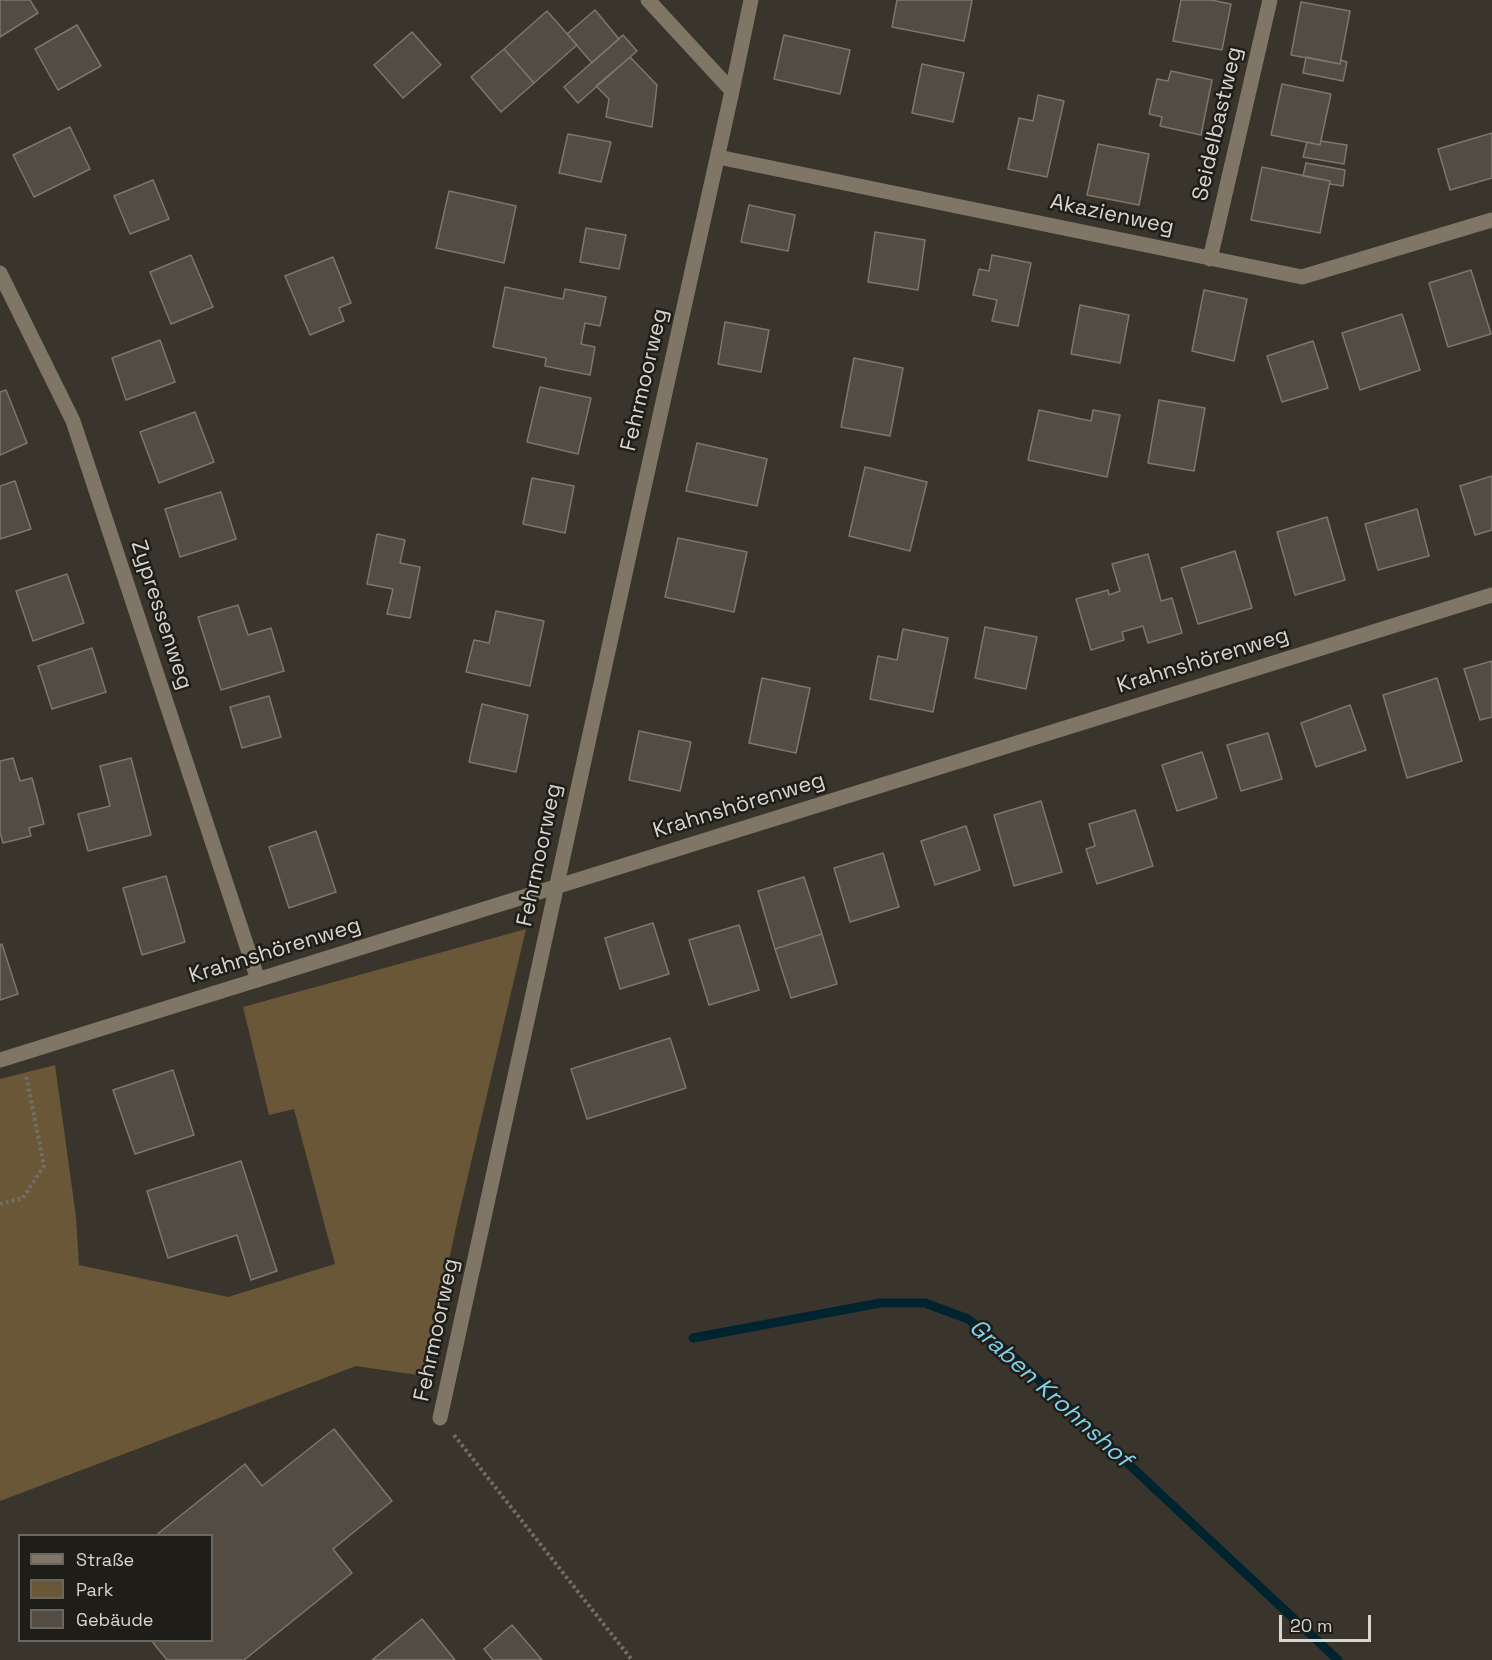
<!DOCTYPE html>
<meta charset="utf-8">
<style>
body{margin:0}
#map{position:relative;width:1492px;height:1660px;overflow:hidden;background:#3a352c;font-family:"Space Grotesk",sans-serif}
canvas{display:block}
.legend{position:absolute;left:18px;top:1534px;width:195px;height:108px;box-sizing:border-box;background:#1f1d18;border:2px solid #696761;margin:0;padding:8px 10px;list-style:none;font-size:18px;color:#d8d5cf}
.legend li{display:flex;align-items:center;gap:12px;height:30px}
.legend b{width:30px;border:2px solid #696761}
.scale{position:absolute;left:1279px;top:1615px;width:92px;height:27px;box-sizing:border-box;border:3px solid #d8d5cf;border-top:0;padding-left:8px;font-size:18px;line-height:21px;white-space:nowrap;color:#d8d5cf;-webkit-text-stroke:4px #1f1d18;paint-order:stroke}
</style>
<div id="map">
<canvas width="1492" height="1660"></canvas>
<ul class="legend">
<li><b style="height:8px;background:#7f7666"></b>Straße</li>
<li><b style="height:16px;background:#695738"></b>Park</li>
<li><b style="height:16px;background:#524c43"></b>Gebäude</li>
</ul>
<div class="scale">20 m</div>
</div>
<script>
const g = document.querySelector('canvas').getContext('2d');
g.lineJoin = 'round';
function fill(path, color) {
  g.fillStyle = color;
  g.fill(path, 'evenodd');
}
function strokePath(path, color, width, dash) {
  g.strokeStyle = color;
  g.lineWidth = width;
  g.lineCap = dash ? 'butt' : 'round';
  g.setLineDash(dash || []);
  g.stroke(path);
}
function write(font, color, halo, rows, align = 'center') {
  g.font = font + ' "Space Grotesk",sans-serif';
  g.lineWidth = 5;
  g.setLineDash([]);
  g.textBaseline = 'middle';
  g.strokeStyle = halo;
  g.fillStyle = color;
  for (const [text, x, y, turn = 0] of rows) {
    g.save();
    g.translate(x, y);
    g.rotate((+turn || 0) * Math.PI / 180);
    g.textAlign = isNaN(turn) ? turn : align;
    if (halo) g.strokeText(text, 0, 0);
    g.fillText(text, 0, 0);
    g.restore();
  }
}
const green = new Path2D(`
 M526,929l-68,289 -34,158 -68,-10 -356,135v-422l55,-14 21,152 3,48 149,32 107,-33 -41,-155 -25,6 -26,-108z`);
const stream = new Path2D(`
 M693,1338l187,-35h45l43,16 44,36 326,305`);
const building = new Path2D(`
 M0,0h30l8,13 -38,24z
 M897,0h75l-8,41 -72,-14z
 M1181,0h30l20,4 -9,46 -49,-9z
 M1301,2l49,9 -10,53 -49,-9z
 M595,10l24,29 -27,24 -25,-29z
 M547,11l30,34 -43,38 -30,-34z
 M77,25l24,41 -43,24 -23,-41z
 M412,32l29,33 -38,33 -29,-33z
 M623,35l14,16 -59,52 -14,-16z
 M784,35l66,15 -10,44 -66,-15z
 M504,49l30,34 -33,29 -30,-35z
 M630,57l27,28 -5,42 -46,-10 3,-18 -13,-13z
 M1306,57l34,7 1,-4 6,2 -4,19 -40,-8z
 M922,64l42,9 -11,49 -41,-9z
 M1171,71l41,9 -11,55 -41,-9 2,-9 -13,-3 8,-35 11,2z
 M1282,84l49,10 -11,51 -49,-10z
 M1038,95l26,6 -17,76 -39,-8 11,-51 14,3z
 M70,127l20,42 -56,28 -21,-42z
 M1492,133v45l-42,12 -12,-41z
 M568,134l43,8 -10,40 -42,-9z
 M1321,141l26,4 -3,19 -41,-7 4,-15 13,3z
 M1098,144l51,10 -10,51 -52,-10z
 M1306,163l39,7 -2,16 -13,-2v-3l-27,-5z
 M1262,167l68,14 -10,52 -69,-13z
 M153,180l16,39 -39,15 -16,-38z
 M449,191l67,15 -12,57 -68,-15z
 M749,205l46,10 -7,36 -47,-9z
 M586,228l40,7 -7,34 -39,-7z
 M875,232l50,8 -7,50 -50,-8z
 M191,255l22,52 -42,17 -21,-52z
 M992,255l39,8 -13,63 -26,-5 5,-21 -24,-5 6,-26 10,2z
 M333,257l18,46 -12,5 5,13 -34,14 -25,-59z
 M1471,270l20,64 -43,13 -19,-64z
 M505,287l58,12 2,-10 41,8 -6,29 -15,-3 -4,21 14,3 -5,28 -45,-9 1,-8 -53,-11z
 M1204,290l43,9 -13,62 -42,-10z
 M1080,305l49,10 -9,48 -49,-9z
 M1402,314l18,56 -60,20 -18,-57z
 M725,322l44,8 -8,42 -43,-8z
 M160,340l15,42 -49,18 -14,-42z
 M1313,341l15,47 -46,14 -15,-46z
 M854,358l49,10 -13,68 -49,-9z
 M540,387l51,11 -13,56 -51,-12z
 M6,390l21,53 -27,12v-63z
 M1159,400l46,8 -11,63 -46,-8z
 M1039,410l52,11 2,-11 27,5 -13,62 -79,-17z
 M195,412l19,50 -55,21 -19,-51z
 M697,443l70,16 -10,47 -71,-15z
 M865,467l62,15 -17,69 -61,-15z
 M1492,476v54l-17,5 -15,-49z
 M532,478l42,8 -9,47 -42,-9z
 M15,481l16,48 -31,10v-53z
 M221,492l15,47 -56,18 -15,-48z
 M1417,509l12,47 -51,14 -13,-46z
 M1327,517l18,63 -50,15 -18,-63z
 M377,534l28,6 -5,23 20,4 -10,51 -23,-4 6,-25 -26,-5z
 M678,538l69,14 -13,60 -69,-15z
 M1235,551l17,57 -54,16 -17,-56z
 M1148,554l13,47 11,-3 10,35 -34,10 -5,-17 -21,6 2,8 -33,10 -15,-51 32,-9 1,5 11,-4 -8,-27z
 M67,574l17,49 -51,18 -17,-50z
 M238,605l10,30 23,-7 13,43 -63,19 -23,-73z
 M496,611l48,10 -14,65 -64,-14 8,-32 15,3z
 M985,627l52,10 -11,52 -51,-11z
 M903,629l45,9 -15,74 -63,-13 8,-43 19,4z
 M92,648l14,44 -54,17 -14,-43z
 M1492,661v56l-12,3 -16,-51z
 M762,678l48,10 -14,65 -47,-10z
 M1437,678l25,83 -55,17 -24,-83z
 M269,696l12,41 -39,11 -12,-41z
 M482,704l46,11 -12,57 -47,-10z
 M1350,705l16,45 -50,17 -15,-44z
 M639,731l52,11 -11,49 -51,-11z
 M1268,733l14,46 -41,12 -14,-46z
 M1202,752l15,46 -40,13 -15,-46z
 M13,758l7,23 12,-3 12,46 -15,4 2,8 -28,7 -3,-11v-71z
 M131,758l20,77 -63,16 -10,-37 32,-8 -10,-40z
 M1041,801l21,71 -48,14 -20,-71z
 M1135,810l18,56 -56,18 -11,-35 9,-3 -6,-22z
 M966,826l14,44 -45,15 -14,-44z
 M316,831l20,61 -47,16 -20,-61z
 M883,853l16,54 -49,15 -16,-54z
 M166,876l19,66 -43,13 -19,-67z
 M804,877l18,57 -47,15 -17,-58z
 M653,923l16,51 -49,15 -15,-51z
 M739,925l20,65 -50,15 -20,-65z
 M822,934l15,50 -46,14 -16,-49z
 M2,944l16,50 -18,6v-55z
 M670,1038l16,50 -99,31 -16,-50z
 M173,1070l21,65 -59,19 -22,-64z
 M241,1161l36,110 -26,9 -14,-45 -69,23 -21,-67z
 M334,1429l58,72 -59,48 19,24 -108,87h-77l-16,-20h61v-104h-57l90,-72 17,22z
 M422,1619l33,41h-83z
 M512,1625l30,35h-49l-9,-11z`);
const path = new Path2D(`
 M0,1204l23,-6 21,-32 -18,-91
 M454,1435l178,225`);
const minor = new Path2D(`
 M648,0l84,91
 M718,157l584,120 190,-57
 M1210,259l60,-259
 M0,273l73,148 185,559
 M0,1060l1492,-465
 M440,1418l201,-917 91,-410 19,-91`);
const streetNames = [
 ["Seidelbastweg",1218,124,-77],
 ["Akazienweg",1112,215,12],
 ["Fehrmoorweg",645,380,-77],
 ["Zypressenweg",161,615,72],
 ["Krahnshörenweg",1203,661,-17],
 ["Krahnshörenweg",739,806,-17],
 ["Fehrmoorweg",540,855,-78],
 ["Krahnshörenweg",275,951,-17],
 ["Fehrmoorweg",437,1330,-78]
];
const waterNames = [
 ["Graben Krohnshof",1050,1394,42]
];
fill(green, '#695738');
strokePath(stream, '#00242f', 9);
fill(building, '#524c43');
strokePath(building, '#7d766c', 1.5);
strokePath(path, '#726e66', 4, [3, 3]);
strokePath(minor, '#7f7666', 15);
write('22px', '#d8d5cf', '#1f1d18', streetNames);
write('italic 24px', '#7fd1ed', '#1f1d18', waterNames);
</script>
